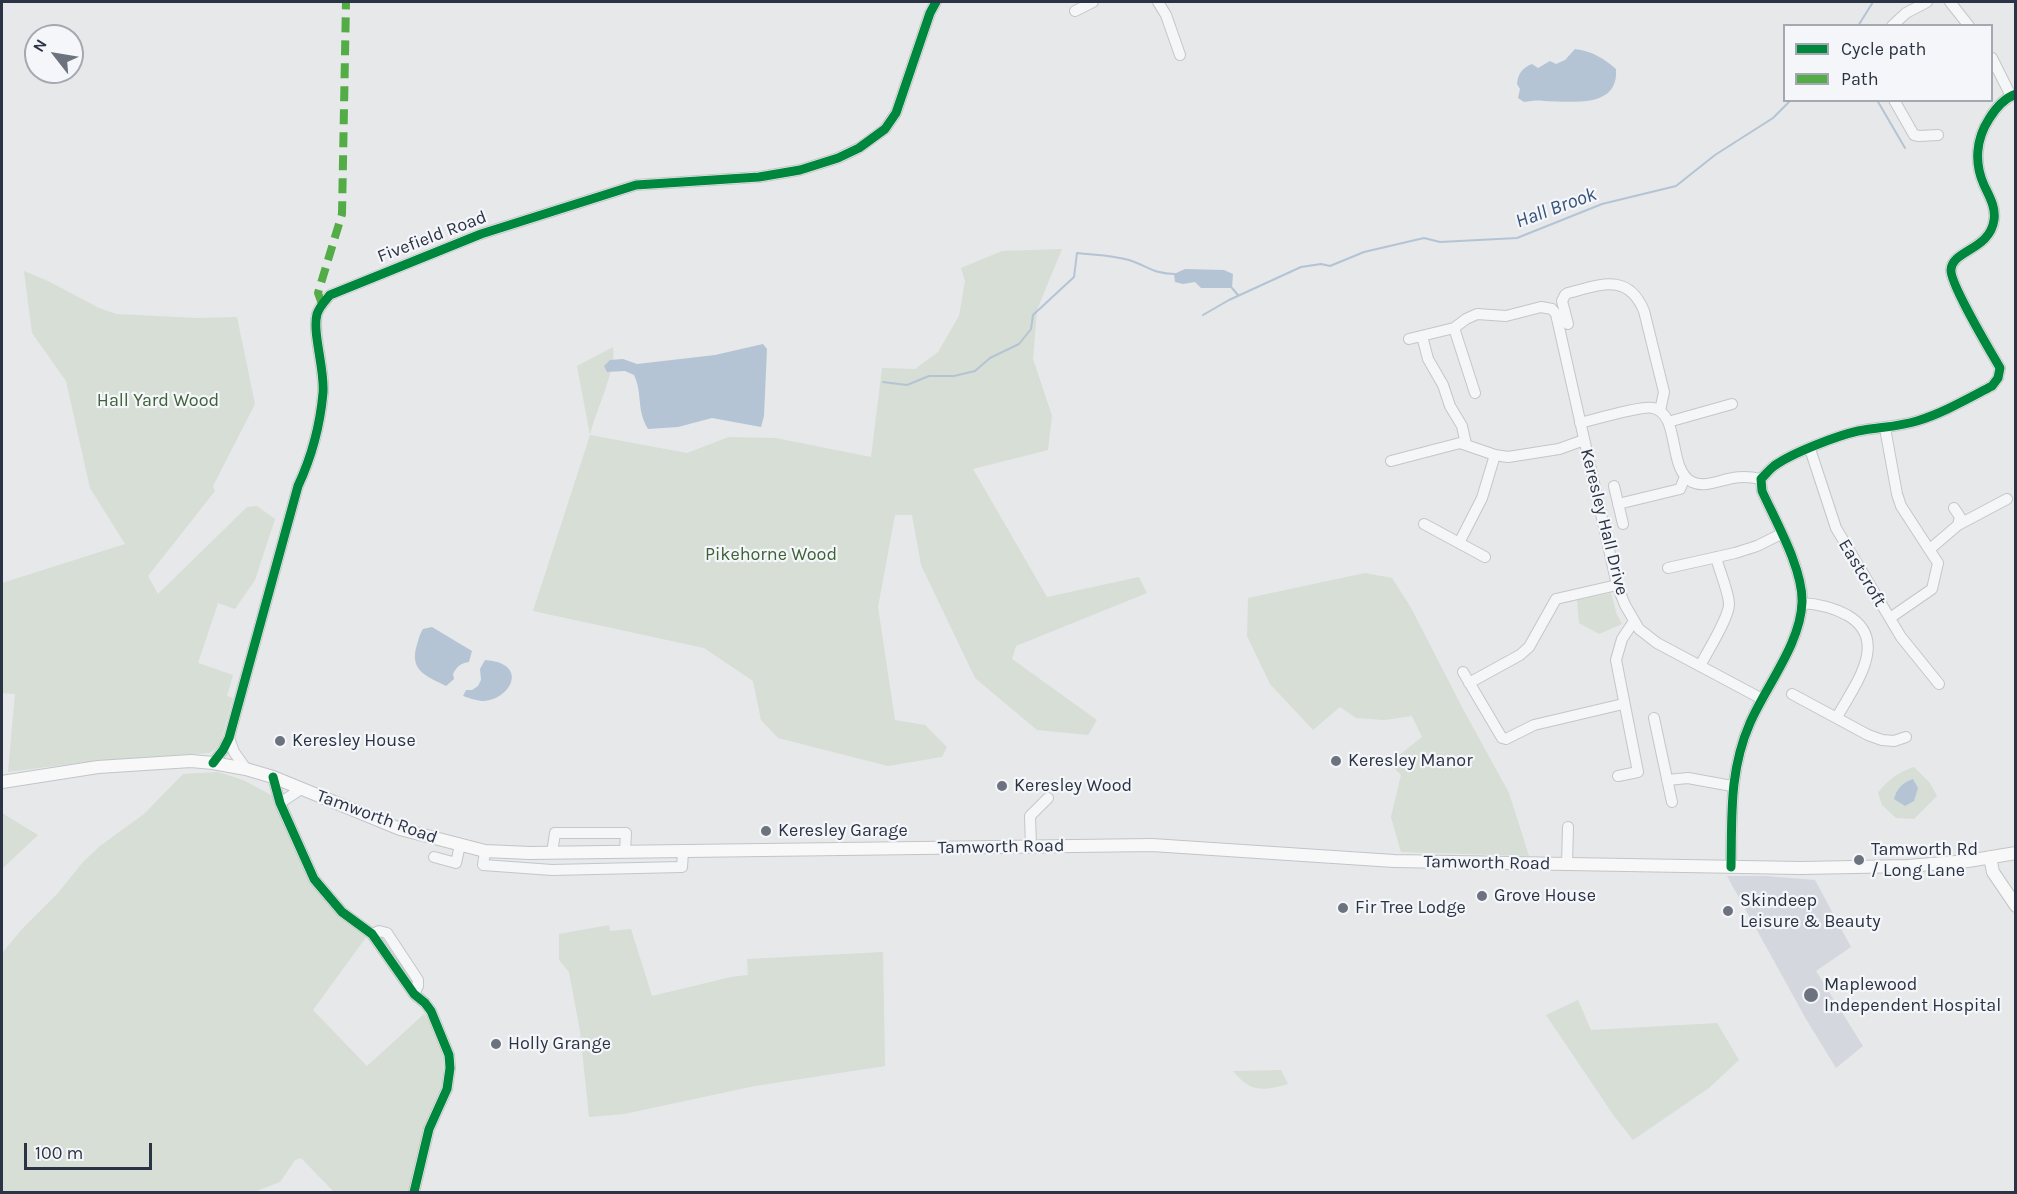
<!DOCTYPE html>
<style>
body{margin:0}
#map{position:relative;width:2017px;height:1194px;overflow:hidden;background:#e6e8ea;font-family:Karla,sans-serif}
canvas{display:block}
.frame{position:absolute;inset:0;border:3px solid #2b3445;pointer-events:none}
.legend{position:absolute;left:1783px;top:24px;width:210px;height:78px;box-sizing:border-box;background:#f4f6f9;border:2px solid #a4a8b1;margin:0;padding:8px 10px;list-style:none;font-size:18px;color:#2b3445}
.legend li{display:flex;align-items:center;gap:12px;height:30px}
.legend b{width:30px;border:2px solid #a4a8b1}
.north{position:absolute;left:24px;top:24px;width:60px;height:60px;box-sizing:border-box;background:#f4f6f9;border:2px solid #a4a8b1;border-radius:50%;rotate:301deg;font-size:16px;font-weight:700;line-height:24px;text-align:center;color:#2b3445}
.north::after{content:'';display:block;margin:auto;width:21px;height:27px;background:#6c737f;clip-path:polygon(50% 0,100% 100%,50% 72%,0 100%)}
.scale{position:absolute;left:24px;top:1143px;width:128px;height:27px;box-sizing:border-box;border:3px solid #2b3445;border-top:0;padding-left:8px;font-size:18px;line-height:21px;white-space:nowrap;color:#2b3445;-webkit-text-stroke:4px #f4f6f9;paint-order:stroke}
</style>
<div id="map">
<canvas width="2017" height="1194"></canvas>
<div class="frame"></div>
<ul class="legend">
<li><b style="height:8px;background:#00873e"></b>Cycle path</li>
<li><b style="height:8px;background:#54ac47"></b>Path</li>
</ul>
<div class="north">N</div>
<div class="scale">100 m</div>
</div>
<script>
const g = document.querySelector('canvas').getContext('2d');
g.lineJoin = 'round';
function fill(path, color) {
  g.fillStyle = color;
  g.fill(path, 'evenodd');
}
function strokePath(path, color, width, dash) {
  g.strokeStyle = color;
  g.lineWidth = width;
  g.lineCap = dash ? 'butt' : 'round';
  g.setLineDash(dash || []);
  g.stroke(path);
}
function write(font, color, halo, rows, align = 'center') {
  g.font = font + ' Karla,sans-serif';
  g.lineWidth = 4.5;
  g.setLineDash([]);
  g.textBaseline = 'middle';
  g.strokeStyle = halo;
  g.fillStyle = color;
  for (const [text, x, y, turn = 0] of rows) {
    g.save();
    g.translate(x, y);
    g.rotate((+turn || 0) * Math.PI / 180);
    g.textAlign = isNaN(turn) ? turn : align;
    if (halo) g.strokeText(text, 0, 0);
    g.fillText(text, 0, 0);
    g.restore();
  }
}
const built = new Path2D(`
 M1727,876h39l49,4 36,67 -35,24 47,75 -27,22 -30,-49z`);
const green = new Path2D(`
 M1062,249l-25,61 -4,49 19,57 -4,34 -75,19 74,128 92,-20 8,16 -131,53 -4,13 85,61 -9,15 -51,-5 -62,-52 -54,-113 -9,-50h-17l-17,92 17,113 30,5 22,22 -5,10 -54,9 -110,-28 -17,-18 -8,-39 -49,-33 -171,-37 57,-176 -13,-69 36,-19c4,22 -18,65 -23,88l97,18 42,-16 47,1 95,19 11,-89 33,1 23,-17 21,-36 6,-35 -4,-13 41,-17z
 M24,271l24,10 51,27 17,6 81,4 40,-1 18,87 -42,82 2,5 -67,85 10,18 89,-87 10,-1 18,13 -20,61 -20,29 -17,-6 -20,60 35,12 -6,21 6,2 -13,47 -10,8 -115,8 -87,11 7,-78 -13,-1v-110l123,-39 -35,-56 -24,-107 -34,-48z
 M1365,573l27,5 18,28 53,103 46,84 20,63 -128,-4 -10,-35 10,-42 -12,-12 33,-26 -10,-21 -27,4 -29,-2 -16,-11 -27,23 -43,-46 -23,-48 1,-38z
 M1611,593l6,22 5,9 -23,10 -20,-11 -2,-23z
 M1914,767l16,16 7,13 -23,23 -18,-1 -14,-13 -4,-12c9,-13 21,-21 36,-26z
 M218,772l25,8 30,16 5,16 30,67 37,42 22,15 -54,74 54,56 57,-52 8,10 10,24 2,34 -17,37 -11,43 -4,30h-78l-33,-34 -6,2 -15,22 -26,10h-252v-239l20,-24 36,-36 25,-31 17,-16 44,-32 39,-40z
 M2,813l36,22 -36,34z
 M609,925l1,6 21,-2 21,67 79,-19 17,-2 -1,-16 136,-7 2,114 -130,20 -131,28 -35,3 -9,-86 -11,-59 -10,-12v-26z
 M1578,1000l13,30 126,-7 22,37 -30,28 -76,52 -19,-24 -68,-101z
 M1281,1070l7,14c-26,7 -37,9 -55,-13z`);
const water = new Path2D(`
 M1575,49c17,2 28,9 41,20 3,41 -47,32 -72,32 -7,-1 -13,0 -20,1l-6,-4 2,-9 -3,-5c1,-10 5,-16 15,-20l6,4 12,-7 6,3 9,-4z
 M1185,269l39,1 9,4 -1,14h-31l-6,-6 -12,2 -8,-2 -1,-8z
 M763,344l4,5 -3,67 -3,11 -49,-9 -34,9 -30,2c-12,-20 -5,-35 -14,-54l-9,-4 -18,1 -3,-6 6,-6 13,-1 14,5 78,-9z
 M432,627l40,24 -3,11c-8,1 -12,4 -16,12l1,5 -8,7c-17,-9 -36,-14 -30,-38 2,-6 3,-13 7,-19z
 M485,660c46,3 25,42 -4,41 -6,-1 -12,-3 -18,-5l3,-6h6l6,-4 3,-6 -1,-11z
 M1913,779l5,9 -4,13 -9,5 -11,-7c3,-11 8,-16 19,-20z`);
const stream = new Path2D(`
 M1858,26l15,-24
 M1877,100l28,48
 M1232,288l6,7
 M1203,315l26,-15 72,-33 20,-3 9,2 34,-14 60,-14 16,4 77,-4 85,-34 74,-18 39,-31 58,-37 18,-18
 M883,382l24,3 22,-9h25l21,-5 15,-13 29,-14 12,-15 2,-14 41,-38 3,-24c17,2 36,2 52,7 19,6 24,14 46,14`);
const minor = new Path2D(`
 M1158,2l8,13 14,40
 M1950,2l19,24
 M1075,11l18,-9
 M1892,26l14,-13 21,-11
 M1992,58l19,38
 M1894,100l20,35 5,1 19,-1
 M1568,324l-6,-23 3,-6 3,-2c32,-8 60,-21 76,18l20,81 -4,19
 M1454,328l21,65
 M1422,336l6,23 15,26 7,21 12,20 4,18
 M1409,339l45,-11 12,-9 11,-5 29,2 35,-9 11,2 4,5 61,271 8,20 14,24 18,14 105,56
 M1668,422l64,-18
 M1580,423c13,-3 63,-18 73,-15 28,6 14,61 39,74 13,6 28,-2 41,-4 10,-2 19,-1 28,1
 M1885,428l12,66 4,12 37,57 -6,26 -42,29
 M1810,449l26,79 65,109 38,47
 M1391,461l69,-18 35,12 13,2 51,-8 25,-9
 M1614,486l9,38
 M1618,504l62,-15 5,-12
 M1424,524l61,33
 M1958,525l49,-26
 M1459,543l23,-45 13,-43
 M1930,549l28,-24 2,-8 -6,-9
 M1668,568l67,-15 22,-7 24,-12
 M1802,603c17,1 30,4 45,12 44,25 7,71 -10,102
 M1700,666c7,-14 29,-48 29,-62 0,-11 -10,-34 -13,-47
 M1463,672l39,66 4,1 28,-14 89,-21
 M1469,683l51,-28 9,-8 27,-48 61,-14
 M1792,694l76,41 14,5 12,1 12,-4
 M1654,718l18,84
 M229,738l5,14 12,17
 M213,763l10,-13 6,-12 69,-252c14,-30 22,-60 25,-93 2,-24 -11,-60 -6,-79 2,-7 8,-13 13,-19l151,-61 155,-49 123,-8 41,-7 38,-12 21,-10 26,-19 11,-16 34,-100 6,-11
 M1618,776l20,-4 -22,-112 6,-21 12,-18
 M273,777l7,26 34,76 28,33 30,22 42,60 11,9 6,8 18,44 1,13 -3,21 -18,40 -15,63
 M1667,780l21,-2 44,8
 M280,803l21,-14
 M1031,846l-1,-30 18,-18
 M485,851l-2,14 69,5 130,-3 1,-15
 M552,853l3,-20h71l-1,18
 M434,857l22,6 4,-18
 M1567,864l1,-37
 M1731,867c1,-51 -2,-96 19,-144 16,-37 51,-80 52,-121 1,-33 -26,-80 -40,-111l-1,-12c4,-4 8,-9 13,-13 18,-13 62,-30 84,-35 20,-4 40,-4 59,-10 26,-8 50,-22 75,-35l6,-8 2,-10c-9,-16 -50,-84 -49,-98 1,-20 39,-20 43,-50 2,-13 -5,-24 -10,-35 -10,-22 -8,-46 5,-66 6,-10 16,-21 27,-25
 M372,934l7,-3 8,2 31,47v6l-4,8`);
const major = new Path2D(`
 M2,782l96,-15 93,-6 22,2 33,6 27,8 127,52 85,22 45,2 622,-8 242,16 407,7 107,-2 60,-5 48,-8
 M1990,857l3,15 23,34`);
const quiet = new Path2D(`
 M322,304l-4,-11 24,-79 4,-212`);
const cycleway = new Path2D(`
 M213,763l10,-13 6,-12 69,-252c14,-30 22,-60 25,-93 2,-24 -11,-60 -6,-79 2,-7 8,-13 13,-19l151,-61 155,-49 123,-8 41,-7 38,-12 21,-10 26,-19 11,-16 34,-100 6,-11
 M273,777l7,26 34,76 28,33 30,22 42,60 11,9 6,8 18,44 1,13 -3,21 -18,40 -15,63
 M1731,867c1,-51 -2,-96 19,-144 16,-37 51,-80 52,-121 1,-33 -26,-80 -40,-111l-1,-12c4,-4 8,-9 13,-13 18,-13 62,-30 84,-35 20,-4 40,-4 59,-10 26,-8 50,-22 75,-35l6,-8 2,-10c-9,-16 -50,-84 -49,-98 1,-20 39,-20 43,-50 2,-13 -5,-24 -10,-35 -10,-22 -8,-46 5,-66 6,-10 16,-21 27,-25`);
const markers = [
 [280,741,6,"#6c737f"],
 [1336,761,6,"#6c737f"],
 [1002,786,6,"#6c737f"],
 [766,831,6,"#6c737f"],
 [1859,860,6,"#6c737f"],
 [1482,896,6,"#6c737f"],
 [1343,908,6,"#6c737f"],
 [1728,911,6,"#6c737f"],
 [1811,995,8,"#6c737f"],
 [496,1044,6,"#6c737f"]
];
const streetNames = [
 ["Fivefield Road",432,237,-21],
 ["Keresley Hall Drive",1604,522,76],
 ["Eastcroft",1862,573,59],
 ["Tamworth Road",377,817,20],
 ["Tamworth Road",1001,847,-1],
 ["Tamworth Road",1487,863,1]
];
const parkNames = [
 ["Hall Yard Wood",158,401],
 ["Pikehorne Wood",771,555]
];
const poiNames = [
 ["Keresley House",292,741],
 ["Keresley Manor",1348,761],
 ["Keresley Wood",1014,786],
 ["Keresley Garage",778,831],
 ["Tamworth Rd",1871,850],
 ["/ Long Lane",1871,871],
 ["Grove House",1494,896],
 ["Skindeep",1740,901],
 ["Leisure & Beauty",1740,922],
 ["Fir Tree Lodge",1355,908],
 ["Maplewood",1824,985],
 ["Independent Hospital",1824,1006],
 ["Holly Grange",508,1044]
];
const waterNames = [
 ["Hall Brook",1556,208,-20]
];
fill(built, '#d4d7dd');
fill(green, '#d6ded6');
fill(water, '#b4c4d5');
strokePath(stream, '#b4c4d5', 2);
strokePath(minor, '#c4c6c8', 12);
strokePath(major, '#c2c5c8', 14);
strokePath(minor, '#f5f6f7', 10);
strokePath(major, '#f8f8f8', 12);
strokePath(quiet, '#54ac47', 8, [15, 8]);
strokePath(cycleway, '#00873e', 9);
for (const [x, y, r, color] of markers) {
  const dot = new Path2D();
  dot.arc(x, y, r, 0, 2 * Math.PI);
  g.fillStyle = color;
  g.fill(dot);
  strokePath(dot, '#f4f6f9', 2);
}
write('18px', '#2b3445', '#f4f6f9', streetNames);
write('18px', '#3f6138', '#f4f6f9', parkNames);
write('18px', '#2b3445', '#f4f6f9', poiNames, 'left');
write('italic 20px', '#34527a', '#f4f6f9', waterNames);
</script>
